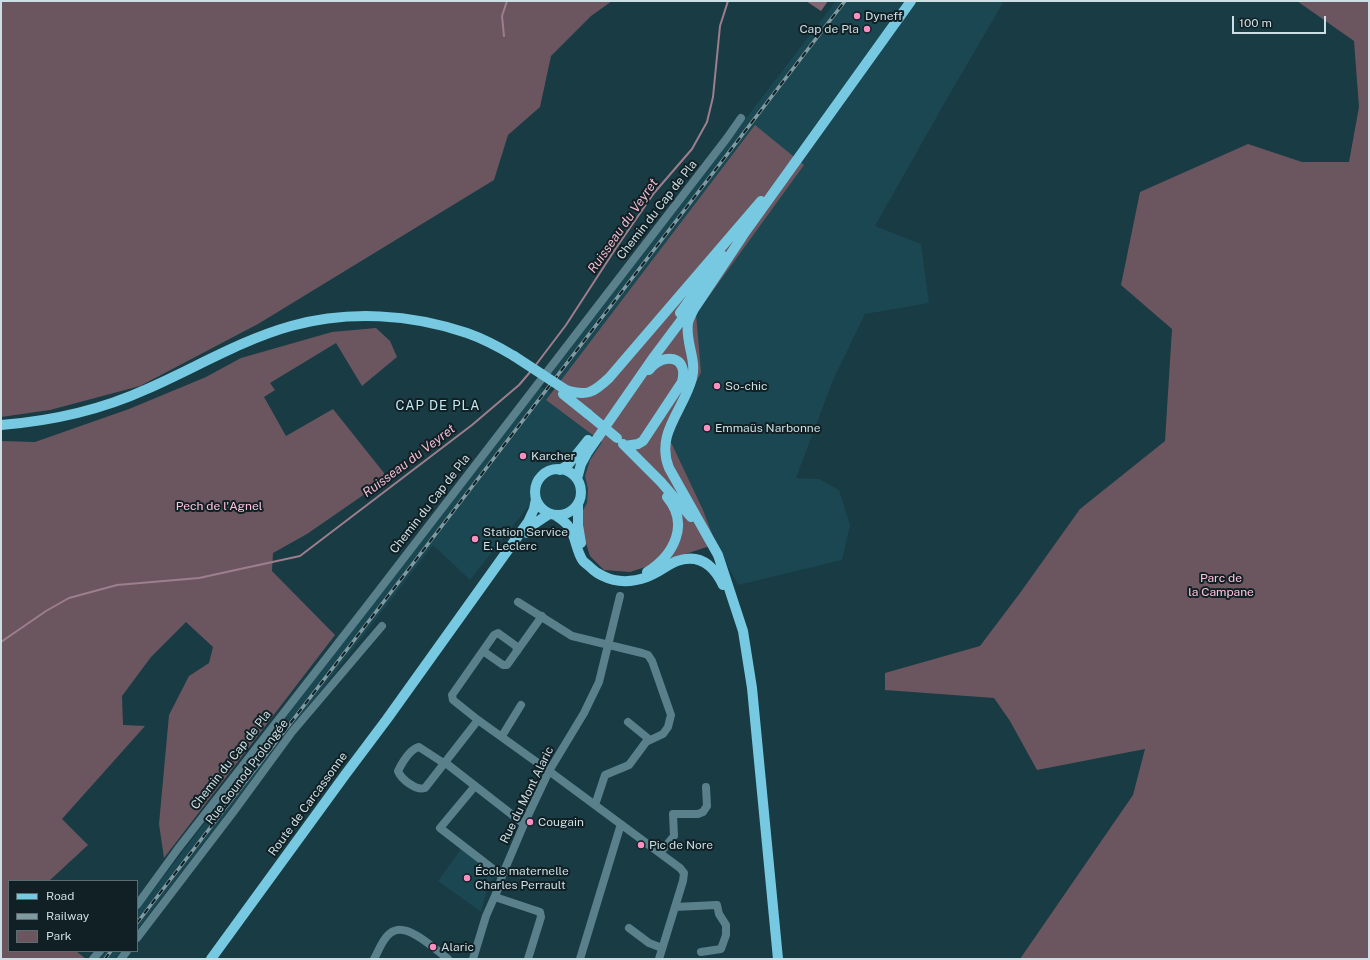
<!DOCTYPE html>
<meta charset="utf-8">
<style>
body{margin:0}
#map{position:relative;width:1370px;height:960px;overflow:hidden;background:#193b44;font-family:"Public Sans",sans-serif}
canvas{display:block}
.frame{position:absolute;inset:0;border:2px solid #ccdfe5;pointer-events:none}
.legend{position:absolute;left:8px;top:880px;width:130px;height:72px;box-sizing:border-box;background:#112024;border:1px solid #5c6c71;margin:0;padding:5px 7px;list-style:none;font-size:12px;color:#ccdfe5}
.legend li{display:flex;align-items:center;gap:8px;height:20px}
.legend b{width:20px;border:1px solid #5c6c71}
.scale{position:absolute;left:1232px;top:16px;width:94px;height:18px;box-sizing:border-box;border:2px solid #ccdfe5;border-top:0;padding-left:5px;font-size:12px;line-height:14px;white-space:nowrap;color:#ccdfe5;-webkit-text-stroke:3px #112024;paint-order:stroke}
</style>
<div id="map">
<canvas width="1370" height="960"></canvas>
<div class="frame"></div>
<ul class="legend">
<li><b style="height:5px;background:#76c9e0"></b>Road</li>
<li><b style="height:5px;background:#809aa1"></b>Railway</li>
<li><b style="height:11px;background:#6b565f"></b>Park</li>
</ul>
<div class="scale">100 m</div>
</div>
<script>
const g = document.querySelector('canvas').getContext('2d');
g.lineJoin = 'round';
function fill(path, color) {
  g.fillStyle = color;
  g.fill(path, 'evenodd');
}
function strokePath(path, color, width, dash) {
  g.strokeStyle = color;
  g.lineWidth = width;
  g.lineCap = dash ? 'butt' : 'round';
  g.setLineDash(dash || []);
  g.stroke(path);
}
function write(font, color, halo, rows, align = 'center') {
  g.font = font + ' "Public Sans",sans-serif';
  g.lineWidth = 4;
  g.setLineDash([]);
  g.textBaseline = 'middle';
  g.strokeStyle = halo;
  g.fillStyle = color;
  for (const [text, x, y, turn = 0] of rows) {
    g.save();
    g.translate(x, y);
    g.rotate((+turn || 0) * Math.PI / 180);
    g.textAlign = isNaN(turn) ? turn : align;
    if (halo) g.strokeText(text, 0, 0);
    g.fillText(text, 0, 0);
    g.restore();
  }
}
const built = new Path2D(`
 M836,1h168l-60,103 -69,122 46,18 8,59 -64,11 -32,66 -37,98 23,1 20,11 11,35 -8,35 -104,25 -22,-41 -13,-34 -33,-70 -110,-59 -10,-8z
 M540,386l11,7 -5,7 56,42 -12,18 -5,16 3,13 -1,14 -8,14 -31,4 -20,-14 -58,73 -37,-35 -296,385v-19z
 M461,849l34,27 -9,17 -5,19 -43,-31z
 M106,951h15l-7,8h-14z`);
const green = new Path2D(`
 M1,1h611l-21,15 -40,40 -11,51 -32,28 -14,45 -236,144 -118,62 -90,24 -49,7z
 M1297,1h72v958h-349l113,-164 12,-46 -108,21 -27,-49 -16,-23 -109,-8v-17l95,-27 40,-53 60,-84 85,-68 7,-112 -51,-44 19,-93 108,-48 54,18h47l10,-55 -5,-66z
 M755,125l49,40 -108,149 5,58 -31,68 33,70 13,34 -86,28 -26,-2 -14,-14 -7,-22 -4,-17 8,-14 1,-14 -3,-13 5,-16 12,-18 -56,-42z
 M376,328l14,13 7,16 -35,29 -26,-43 -66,40 5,7 -11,7 22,39 47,-27 55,69 -81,56 -34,19 -1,18 63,64 -171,223 -5,-34 10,-109 20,-39 20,-13 4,-16 -27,-25 -35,35 -29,39 1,29 22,1 -83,93 26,26 -39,36h-40v70h67l10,8h-85v-518l34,1 94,-33 77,-32 35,-19 91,-26z`);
const forest = new Path2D(`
 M806,1h22l-7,10z`);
const stream = new Path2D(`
 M504,36l-2,-20 5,-15
 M535,366l31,-41 50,-77 38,-55 38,-44 15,-27 6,-25 7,-71 8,-25
 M1,642l45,-31 23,-13 48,-13 82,-7 101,-22 172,-131 47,-40 12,-14`);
const minor = new Path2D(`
 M518,602l54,34 70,17 6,2 4,6 19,54 -3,12 -5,7 -17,8 -17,23 -24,10 -10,30
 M483,651l20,14h4l35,-49
 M517,651l-1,-5 -18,-13 -4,2 -42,60 1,5 25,20 71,51 131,97 4,5 -1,8 -24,78
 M478,720l-53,68c-9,3 -24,-9 -27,-17 4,-8 12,-22 21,-24l23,15 5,2 77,60
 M628,722l22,18
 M502,736l19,-31
 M475,786l-35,42 62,48
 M660,853l14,-17 -1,-22h25l5,-2 4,-6 -1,-19
 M495,897l45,15 1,5 -13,42
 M137,905l40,-55 193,-248 357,-464 14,-20
 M675,907l42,-2 2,9 7,11v10l-5,14 -20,3
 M629,928l20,15 13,5
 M137,938l97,-127 58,-79 90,-106
 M93,959l7,-8
 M121,959l6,-8
 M374,959c5,-9 10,-24 20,-28 15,-7 42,19 54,28
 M473,959l13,-43 12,-27 4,-13 22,-52 25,-53 35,-58 15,-31 21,-86
 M580,959l41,-135`);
const major = new Path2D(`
 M742,237l-48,72c-2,4 -5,9 -6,14 -3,19 9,37 4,55 -8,32 -37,55 -23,90l49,87 25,76 9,57 26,271
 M738,242l173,-241
 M680,313l42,-58
 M566,390c21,7 28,2 43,-12l152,-177
 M563,394l25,20
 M1,425c51,-4 100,-15 146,-36 48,-21 94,-49 144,-63 58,-16 120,-12 176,7 17,6 32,14 47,23
 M623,444l38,38 30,35
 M625,446l13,-2 5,-3 39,-59c7,-27 -19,-30 -33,-12
 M535 492a23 23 0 1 1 46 0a23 23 0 1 1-46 0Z
 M560,470l8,-5 20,-25
 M577,479l4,-15 6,-11 66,-95 36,-48
 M578,505v20l3,18
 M555,515c6,4 11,7 14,12 7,10 7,24 14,34 2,2 5,4 7,6 4,4 8,7 13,9 14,7 30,6 44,1 11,-4 20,-12 30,-16 23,-8 37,5 46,24
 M527,533l7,-9 15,-10
 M647,572c27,-17 43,-48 20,-75
 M211,959l134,-184 42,-56 141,-197 6,-13 2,-10`);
const rail = new Path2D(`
 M137,923l708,-922
 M105,959l6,-8`);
const majorBridge = new Path2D(`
 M514,356l52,34
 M588,414l29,24`);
const markers = [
 [857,16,4,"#fc8fc2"],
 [867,29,4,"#fc8fc2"],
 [717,386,4,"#fc8fc2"],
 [707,428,4,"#fc8fc2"],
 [523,456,4,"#fc8fc2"],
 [475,539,4,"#fc8fc2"],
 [530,822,4,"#fc8fc2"],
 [641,845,4,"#fc8fc2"],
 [467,878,4,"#fc8fc2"],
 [433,947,4,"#fc8fc2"]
];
const poiNames = [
 ["Dyneff",865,16],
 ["Cap de Pla",859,29,"right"],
 ["So-chic",725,386],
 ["Emmaüs Narbonne",715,428],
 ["Karcher",531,456],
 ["Station Service",483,532],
 ["E. Leclerc",483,546],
 ["Cougain",538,822],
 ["Pic de Nore",649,845],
 ["École maternelle",475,871],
 ["Charles Perrault",475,885],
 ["Alaric",441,947]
];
const streetNames = [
 ["Chemin du Cap de Pla",657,210,-52],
 ["Chemin du Cap de Pla",430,504,-52],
 ["Chemin du Cap de Pla",231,760,-52],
 ["Rue Gounod Prolongée",247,772,-53],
 ["Rue du Mont Alaric",527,795,-64],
 ["Route de Carcassonne",308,804,-54]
];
const parkNames = [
 ["Pech de l'Agnel",219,506],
 ["Parc de",1221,578],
 ["la Campane",1221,592]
];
const waterNames = [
 ["Ruisseau du Veyret",623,226,-55],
 ["Ruisseau du Veyret",409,461,-37]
];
const neighbourhoodNames = [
 ["CAP DE PLA",438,406]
];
fill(built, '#1a4752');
fill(green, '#6b565f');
fill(forest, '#836572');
strokePath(stream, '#9e7e8c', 2);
strokePath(minor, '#59808b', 8);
strokePath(major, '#76c9e0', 10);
strokePath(rail, '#809aa1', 3.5);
strokePath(rail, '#112024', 2, [6]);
strokePath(majorBridge, '#76c9e0', 10);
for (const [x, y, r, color] of markers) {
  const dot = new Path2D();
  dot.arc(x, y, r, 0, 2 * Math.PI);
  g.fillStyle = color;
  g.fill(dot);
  strokePath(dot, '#112024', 1.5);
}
write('12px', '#ccdfe5', '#112024', poiNames, 'left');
write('12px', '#ccdfe5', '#112024', streetNames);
write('12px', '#fec4dd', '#112024', parkNames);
write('italic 13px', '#f4bbd4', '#112024', waterNames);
g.letterSpacing = '1px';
write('13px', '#c3e9f4', '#112024', neighbourhoodNames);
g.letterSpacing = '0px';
</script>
